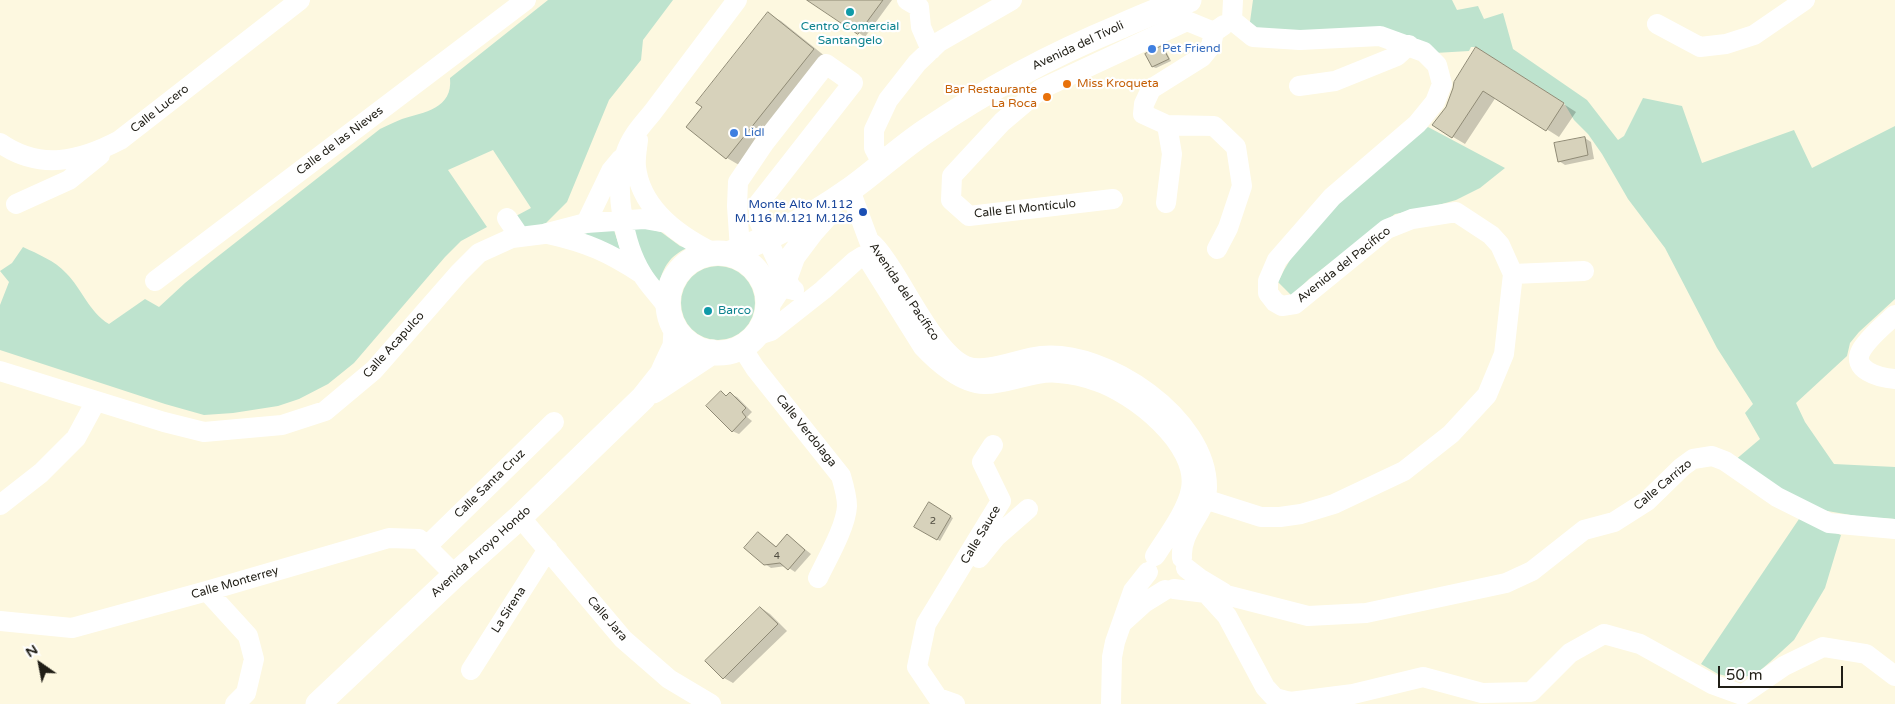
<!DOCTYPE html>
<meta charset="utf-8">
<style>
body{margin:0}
#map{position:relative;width:1895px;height:704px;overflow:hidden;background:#fdf8e0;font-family:"Varela Round",sans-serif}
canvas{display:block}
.north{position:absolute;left:15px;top:639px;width:50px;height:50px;-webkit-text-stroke:4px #fff;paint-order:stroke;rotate:327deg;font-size:14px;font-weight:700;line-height:20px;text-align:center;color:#201e16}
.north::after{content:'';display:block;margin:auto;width:18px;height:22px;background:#201e16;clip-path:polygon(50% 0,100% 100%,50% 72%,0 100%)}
.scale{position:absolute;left:1718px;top:666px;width:125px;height:22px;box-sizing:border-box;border:2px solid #201e16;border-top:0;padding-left:6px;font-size:15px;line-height:18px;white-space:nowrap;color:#201e16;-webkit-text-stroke:4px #fff;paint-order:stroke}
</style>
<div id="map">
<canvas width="1895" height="704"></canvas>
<div class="north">N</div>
<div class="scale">50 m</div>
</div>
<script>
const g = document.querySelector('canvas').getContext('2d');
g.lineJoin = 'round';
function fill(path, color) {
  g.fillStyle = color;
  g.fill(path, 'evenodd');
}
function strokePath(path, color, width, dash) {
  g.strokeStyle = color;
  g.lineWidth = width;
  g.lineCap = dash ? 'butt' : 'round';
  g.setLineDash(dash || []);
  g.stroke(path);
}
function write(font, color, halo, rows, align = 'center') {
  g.font = font + ' "Varela Round",sans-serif';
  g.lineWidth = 4.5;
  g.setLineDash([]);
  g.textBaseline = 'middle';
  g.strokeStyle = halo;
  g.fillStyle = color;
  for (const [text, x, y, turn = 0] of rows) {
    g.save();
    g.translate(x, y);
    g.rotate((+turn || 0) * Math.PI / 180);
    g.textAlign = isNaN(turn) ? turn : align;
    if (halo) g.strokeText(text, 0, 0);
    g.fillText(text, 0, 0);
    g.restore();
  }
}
const green = new Path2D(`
 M548,0h125l-30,40 -2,20 -32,40 -42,102 -21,21 -21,7 -9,-14 15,-8 -38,-58 -45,20 39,57 -26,14 -16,16 -91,106 -26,21 -29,15 -21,7 -45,7 -29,2 -39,-11 -165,-54v-45l9,-23 -9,-11 12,-8 11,-16c15,7 32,14 43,26 16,16 23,39 43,51l36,-25 14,8 26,-24 27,-22 168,-132c7,-3 14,-7 22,-10 22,-7 51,-10 48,-41z
 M1253,0h199l5,10 21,-4 6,13 19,-6 10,36 74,51 31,40 6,-4 19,-38 39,8 20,57 92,-33 18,38 83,-42v173l-36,33 -9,11 -3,13 -51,47 9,19 29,42 61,3v52l-33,-2 -46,-8 -82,-48 26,-22 -15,-26 8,-9 -36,-56 -52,-100 -37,-49 -26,-45 -14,-20 -14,-14 -10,-17 -88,-56h-5l-2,4 -34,2 -141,-20 -45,-4z
 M1428,127l77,41 -25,20 -24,12 -28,8 -33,6 -86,65 -17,17 -14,-14c30,-64 97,-109 150,-155z
 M613,227l9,28 -40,-21z
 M641,227l20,5 19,14 7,2c-17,8 -23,18 -28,35l-14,-22 -13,-33z
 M681 303a37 37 0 1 1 74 0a37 37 0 1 1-74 0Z
 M1799,519l42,16 -16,53 -31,52 -24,22 -15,13 -20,3 -17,-4 -17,-10z`);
const shadow = new Path2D(`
 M809,0h83l-27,37z
 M768,14l13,7 45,36 -87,108 -12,-7 -39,-31z
 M1162,47l3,2 6,12 -15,7 -3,-1z
 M1489,56l87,56 -17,25 -63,-40 -31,47 -32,-19z
 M1585,138l6,4 3,17 -29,6 -6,-4z
 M721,393l6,4 3,-3 7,3 15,15 -5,5 5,4 -13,13 -7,-3z
 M929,504l24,14 -13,23 -24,-14z
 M758,533l19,14 10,-12 24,19 -16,18 -9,-6 -15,2 -6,-4z
 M761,608l9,6 17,17 -54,52 -9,-5z`);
const building = new Path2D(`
 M807,0h76l-25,34z
 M768,12l46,37 -88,110 -40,-32 16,-20 -6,-4z
 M1162,46l7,13 -17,8 -7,-13z
 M1476,47l88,56 -18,28 -63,-40 -31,47 -20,-13 14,-18 7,-19 1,-6z
 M1585,137l3,18 -30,7 -4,-19z
 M721,391l5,5 4,-4 16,16 -4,4 4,5 -14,15 -26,-26z
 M929,502l22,14 -14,24 -23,-13z
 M758,532l18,15 11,-13 18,16 -17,20 -8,-7 -16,2 -20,-17z
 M760,607l18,17 -55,55 -18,-18z`);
const minor = new Path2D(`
 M907,0l12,7 2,20 10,23
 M1657,24l43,23 26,-3 28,-9 51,-35
 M1299,86l36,-5 62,-25 12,-11
 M638,140c-1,9 -3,19 -2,27 5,42 43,69 78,86
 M0,143c40,28 80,18 120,-3l180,-140
 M882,163l-8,-15v-18l14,-30 29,-37 22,-21 73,-42
 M850,190l19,51c10,7 15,17 22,27 17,25 47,87 75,98 20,8 54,-8 75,-10 65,-7 167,62 166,132 -1,26 -27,42 -25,70
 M1113,199l-144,17 -18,-16 1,-24 50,-54 39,-33 146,-68 27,11
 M1166,203l6,-49 -5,-29
 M16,204l53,-24 31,-25
 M507,218l13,19
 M586,223l25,-52 10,-12
 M548,234c40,9 60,18 94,40
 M740,249l-3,-43 1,-24 27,-40 61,-78 27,19 -94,120v18l26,57 8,12
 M1217,249l11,-21 14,-42 -6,-39 -22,-21 -47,-1 -24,-11 1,-10 7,-15 51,-32 9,-11 3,-14 10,-7
 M1513,274l71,-3
 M762,279l18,8 14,3
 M155,281l371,-281
 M668,308c-8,-12 -19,-22 -26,-34 -18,-29 -29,-86 -17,-119 5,-17 16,-29 27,-42l85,-113
 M1895,315c-11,10 -25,21 -33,34 -13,21 18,29 33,30
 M755,336l16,-5 52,-41 32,-29 8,-5h3l57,91c14,15 39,37 61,37 23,1 49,-14 75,-11 12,1 26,4 37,8 37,12 103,63 95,108 -4,22 -24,48 -36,67
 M741,346l14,22 86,108c3,10 6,20 6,30 -1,21 -20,53 -29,72
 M0,371l164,51 40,10 78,-7 43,-14 49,-41 85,-97 20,-20 33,-15 32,-4 42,-11 58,-4 23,4
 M1189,497l6,-1 66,21h19l21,-3 33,-10 70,-33 47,-37 36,-39 17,-41 9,-80 -13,-29 -9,-10 -35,-23 -44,7 -25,10 -92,75 -13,2 -7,-4 -7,-9v-12l9,-21 55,-63 85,-73 18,-22 7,-18 -5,-19 -13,-13 -44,-16 -80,4 -47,-3 -21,-17 1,-20
 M0,505l41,-32 35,-35 20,-37
 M520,517l103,122 46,40 42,25
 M427,546l127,-124
 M979,558l17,-21 32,-28
 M1186,568l13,10 25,15
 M1174,589l56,7 78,20 58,-3 140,-30 26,-12 52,-41 30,-8 33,-21 35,-34 11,-8 19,-3 13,5 52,36 52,26 66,6
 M207,591l41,45 6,23 -8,34 -11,11
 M1207,594l20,22 38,71 10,11 15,4 63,-8 70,-17 59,16 49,-1 39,-39 34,-19 36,10 72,40 30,11 42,-29 39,-19 43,7 29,22
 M0,621l72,7 135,-37 182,-53 30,1 36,36
 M1123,622l21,-19 21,-13
 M471,670l77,-121
 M955,704l-17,-6 -21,-31 9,-43 75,-123 -19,-39 11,-17
 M1111,704l1,-47 3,-15 18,-51 15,-19`);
const major = new Path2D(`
 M668 303a50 50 0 1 1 100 0a50 50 0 1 1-100 0Z
 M728,254c43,-16 82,-36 120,-63 27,-19 51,-42 78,-60 60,-41 125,-76 193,-104 23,-10 46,-21 70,-27
 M768,304l17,-26 8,-22 18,-24 17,-19
 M653,391l59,-39
 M318,704l137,-129 65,-58 123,-119 19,-24 4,-9 9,-19 1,-16`);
const markers = [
 [850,12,5,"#0f9aa8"],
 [1152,49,5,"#3f7fe0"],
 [1067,84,5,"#e8710a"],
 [1047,97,5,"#e8710a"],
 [734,133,5,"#3f7fe0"],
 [863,212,5,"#1a4fb4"],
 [708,311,5,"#0f9aa8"]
];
const numberNames = [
 ["2",933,521],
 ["4",777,556]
];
const cultureNames = [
 ["Centro Comercial",850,27],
 ["Santangelo",850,41],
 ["Barco",718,311,"left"]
];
const streetNames = [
 ["Avenida del Tívoli",1078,46,-25],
 ["Calle Lucero",160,109,-38],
 ["Calle de las Nieves",340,141,-37],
 ["Calle El Montículo",1025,209,-6],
 ["Avenida del Pacífico",1344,265,-38],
 ["Avenida del Pacífico",904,292,56],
 ["Calle Acapulco",394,345,-48],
 ["Calle Verdolaga",806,431,51],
 ["Calle Santa Cruz",490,484,-44],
 ["Calle Carrizo",1663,485,-40],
 ["Calle Sauce",981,535,-59],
 ["Avenida Arroyo Hondo",481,552,-42],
 ["Calle Monterrey",235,583,-16],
 ["La Sirena",509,610,-57],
 ["Calle Jara",607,619,49]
];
const shopNames = [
 ["Pet Friend",1162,49],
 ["Lidl",744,133]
];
const foodNames = [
 ["Miss Kroqueta",1077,84],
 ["Bar Restaurante",1037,90,"right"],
 ["La Roca",1037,104,"right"]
];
const transitNames = [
 ["Monte Alto M.112",853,205],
 ["M.116 M.121 M.126",853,219]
];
fill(green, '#bee3ce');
fill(shadow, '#0003');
fill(building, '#d7d2bb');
strokePath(building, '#8f8a75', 1);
strokePath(minor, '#fff', 20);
strokePath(major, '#fff', 25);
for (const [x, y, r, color] of markers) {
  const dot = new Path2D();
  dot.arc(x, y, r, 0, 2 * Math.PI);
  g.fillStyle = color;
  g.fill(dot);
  strokePath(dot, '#fff', 2);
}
write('10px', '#4e4b3f', null, numberNames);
write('12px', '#0d838f', '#fff', cultureNames);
write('12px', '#201e16', '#fff', streetNames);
write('12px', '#366cbe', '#fff', shopNames, 'left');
write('12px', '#c56008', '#fff', foodNames, 'left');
write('12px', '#164399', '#fff', transitNames, 'right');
</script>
